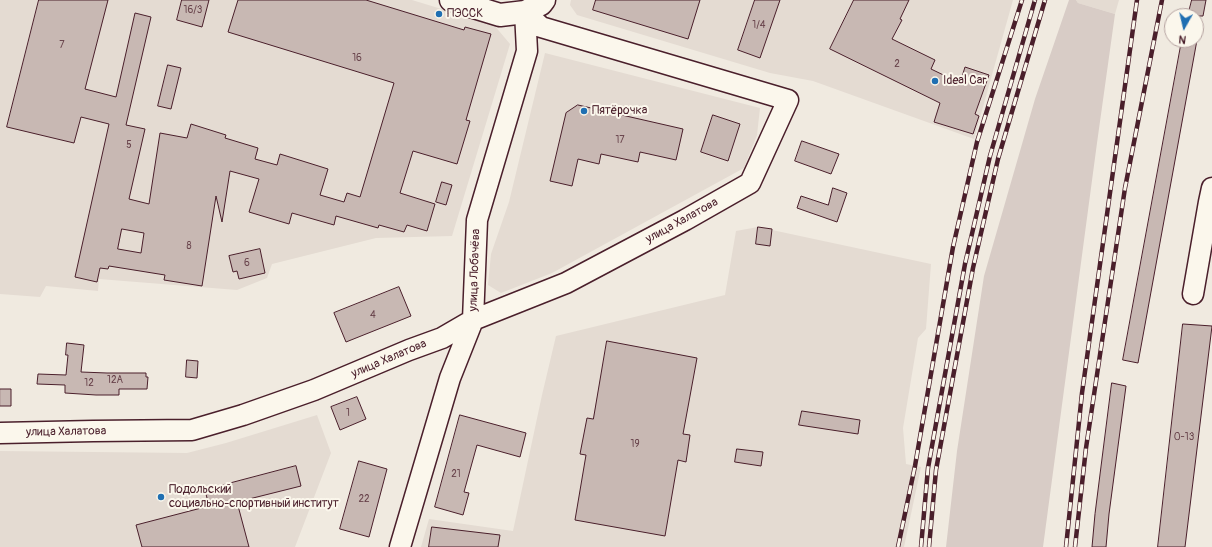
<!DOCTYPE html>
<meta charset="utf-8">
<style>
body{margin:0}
#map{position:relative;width:1212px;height:547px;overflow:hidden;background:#f0eae0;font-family:Pangolin,sans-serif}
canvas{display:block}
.north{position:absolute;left:1164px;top:8px;width:40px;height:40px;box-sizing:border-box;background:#fbf7ec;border:1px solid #b4a19f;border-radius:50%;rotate:188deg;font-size:11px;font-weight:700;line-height:16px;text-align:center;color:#4a1f2b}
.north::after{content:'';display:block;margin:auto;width:14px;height:18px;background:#1f6fb2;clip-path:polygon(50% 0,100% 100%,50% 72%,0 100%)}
</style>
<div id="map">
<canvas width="1212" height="547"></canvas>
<div class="north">N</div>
</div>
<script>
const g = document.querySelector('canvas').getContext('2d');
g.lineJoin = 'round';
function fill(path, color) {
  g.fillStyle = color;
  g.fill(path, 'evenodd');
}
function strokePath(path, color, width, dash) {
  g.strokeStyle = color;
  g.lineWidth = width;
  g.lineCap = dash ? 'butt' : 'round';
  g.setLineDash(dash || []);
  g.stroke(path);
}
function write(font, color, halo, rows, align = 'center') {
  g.font = font + ' Pangolin,sans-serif';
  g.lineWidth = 4;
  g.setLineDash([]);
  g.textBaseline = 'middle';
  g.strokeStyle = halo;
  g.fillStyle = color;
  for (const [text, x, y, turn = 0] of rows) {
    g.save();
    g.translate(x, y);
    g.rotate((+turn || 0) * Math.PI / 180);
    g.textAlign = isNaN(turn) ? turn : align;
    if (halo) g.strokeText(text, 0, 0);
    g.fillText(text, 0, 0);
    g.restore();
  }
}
const built = new Path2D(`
 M0,0h412l82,25 16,19 -58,192 -76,2 -104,26 -5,14 -30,12 -138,-11 -1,12 -52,-5 -6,11 -40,-3z
 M571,0h442l-39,139 -161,-58 -43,-8 -193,-58 -7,-10z
 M1076,0h43l-4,14 -37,-11z
 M545,53l215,55 -3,27 -13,33 -192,105 -51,20 -13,-8 3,-31 18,-52z
 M758,227l173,37 -5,65 -8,9 -15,90 3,36 15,3 -17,80h-483l8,-28 84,12 29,-136 14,-59 169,-41 11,-64z
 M317,415l14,38 -36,94h-295v-96l187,2 39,-10z`);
const green = new Path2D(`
 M1069,0h7l2,3 37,11 -18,129 -54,404h-97l11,-96 27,-175 51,-177z`);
const building = new Path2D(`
 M39,0h69l-23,89 31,8 19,-84 16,4 -25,108 19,4 -16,70 20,5 11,-71 27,5 4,-14 35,11 -1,3 33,10 -3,11 22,6 3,-11 48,15 -8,26 24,7 3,-9 13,4 34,-114 -166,-51 10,-32h128l98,30 1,-3 26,7 -25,86 4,1 -13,43 -44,-13 -13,42 35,11 -8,27 -20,-6 -3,7 -25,-7 -1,3 -42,-12 -2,9 -42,-12 -3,11 -40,-12 10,-33 -29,-8 -8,51 -6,-26 -14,90 -38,-6 1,-5 -56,-9 -1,3 -8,-1 -3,14 -22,-5 34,-153 -28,-7 -7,26 -67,-16zM122,229l22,4 -3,20 -23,-4z
 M182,0h27l-7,27 -25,-7z
 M596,0h104l-12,39 -95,-29z
 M755,0h25l-20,58 -22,-8z
 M854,0h55l-9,19 2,1 -10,19 43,21 -4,9 29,14 5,-16 24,8 -14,39 4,2 -6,18 -39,-12 6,-19 -110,-54z
 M1192,0h14l-3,16h-15z
 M1182,40h15l-59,323 -15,-3z
 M168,65l13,3 -10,41 -13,-3z
 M578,105l105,24 -7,31 -36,-8 -2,10 -37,-8 -2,10 -21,-5 -6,27 -22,-5 16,-68z
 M713,115l27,9 -12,37 -27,-9z
 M802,141l37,13 -8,20 -36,-13z
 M442,182l10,3 -6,20 -10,-3z
 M833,188l14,5 -10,29 -40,-14 4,-12 27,9z
 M758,227l14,2 -2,17 -14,-2z
 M260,249l5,24 -26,6 -2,-8 -4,1 -4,-16z
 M399,287l12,29 -65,26 -12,-29z
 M1183,324l29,2 -27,221h-27z
 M607,341l90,17 -14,76 7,1 -4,27 -8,-2 -13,76 -90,-16 11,-65 -6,-1 7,-36 6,1z
 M67,343l17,2 -3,27 26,1h39v4h2l-1,12h-28v6h-23l-31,-2v-8l-28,-1 1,-10 28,1 2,-20h-2z
 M187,360l11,1 -1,17 -11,-1z
 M1112,383l14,3 -17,128 -3,33h-14l3,-33z
 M0,389h11v17h-11z
 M357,397l9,22 -26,11 -9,-23z
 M802,411l58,9 -2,14 -59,-9z
 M460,415l66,18 -6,24 -43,-12 -13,47 5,1 -6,22 -28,-8z
 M737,449l26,3 -2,14 -26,-4z
 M359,461l28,8 -18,68 -29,-8z
 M296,466l5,20 -64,16 12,45h-107l-6,-22 73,-19 -4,-16z
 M432,527l68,8 -2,12h-69z`);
const minor = new Path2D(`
 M1193,294l16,-92 3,-14
 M0,433l93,-2 99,-1 51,-15 71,-25 95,-40 33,-12 31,-18 93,-37 119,-63 65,-37 38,-83 -247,-73 -16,-15
 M400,547l50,-169 23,-58 4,-100 50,-169 -2,-39`);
const major = new Path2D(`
 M451,0l49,15 25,-3 16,-8 3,-4`);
const rail = new Path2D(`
 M898,547l17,-81 38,-219 24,-105 45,-142
 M921,547l7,-79 37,-204 25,-108 45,-156
 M929,547l7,-77 37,-202 25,-109 47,-159
 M1066,547l16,-154 55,-393
 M1075,547l11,-99 39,-260 37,-188`);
const markers = [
 [439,14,4,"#1f6fb2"],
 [935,81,4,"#1f6fb2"],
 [584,111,4,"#1f6fb2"],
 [161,497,4,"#1f6fb2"]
];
const numberNames = [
 ["16/3",193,10],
 ["1/4",759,25],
 ["7",62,45],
 ["16",357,58],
 ["2",897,64],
 ["17",620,140],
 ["5",129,145],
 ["8",189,246],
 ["6",247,263],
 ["4",373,315],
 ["12А",115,380],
 ["12",89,383],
 ["1",348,413],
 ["0-13",1184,437],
 ["19",635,444],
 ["21",456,474],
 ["22",364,499]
];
const poiNames = [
 ["ПЭССК",447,14],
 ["Ideal Car",943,81],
 ["Пятёрочка",592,111],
 ["Подольский",169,490],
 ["социально-спортивный институт",169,504]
];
const streetNames = [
 ["улица Халатова",682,221,-29],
 ["улица Лобачёва",475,270,-88],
 ["улица Халатова",389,359,-23],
 ["улица Халатова",66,432,-1]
];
fill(built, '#e4dbd2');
fill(green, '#d8ccc6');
fill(building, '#c8b8b3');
strokePath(building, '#4a1f2b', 1);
strokePath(minor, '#4a1f2b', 23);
strokePath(major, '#4a1f2b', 25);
strokePath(minor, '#fbf7ec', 20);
strokePath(major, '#fbf7ec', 22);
strokePath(rail, '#4a1f2b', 4.5);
strokePath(rail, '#fbf7ec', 3, [9]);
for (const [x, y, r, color] of markers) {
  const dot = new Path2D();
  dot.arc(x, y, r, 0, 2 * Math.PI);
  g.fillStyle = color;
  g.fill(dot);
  strokePath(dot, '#fbf7ec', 1.5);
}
write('10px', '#6a454d', null, numberNames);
write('12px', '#4a1f2b', '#fbf7ec', poiNames, 'left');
write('12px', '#4a1f2b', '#fbf7ec', streetNames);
</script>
